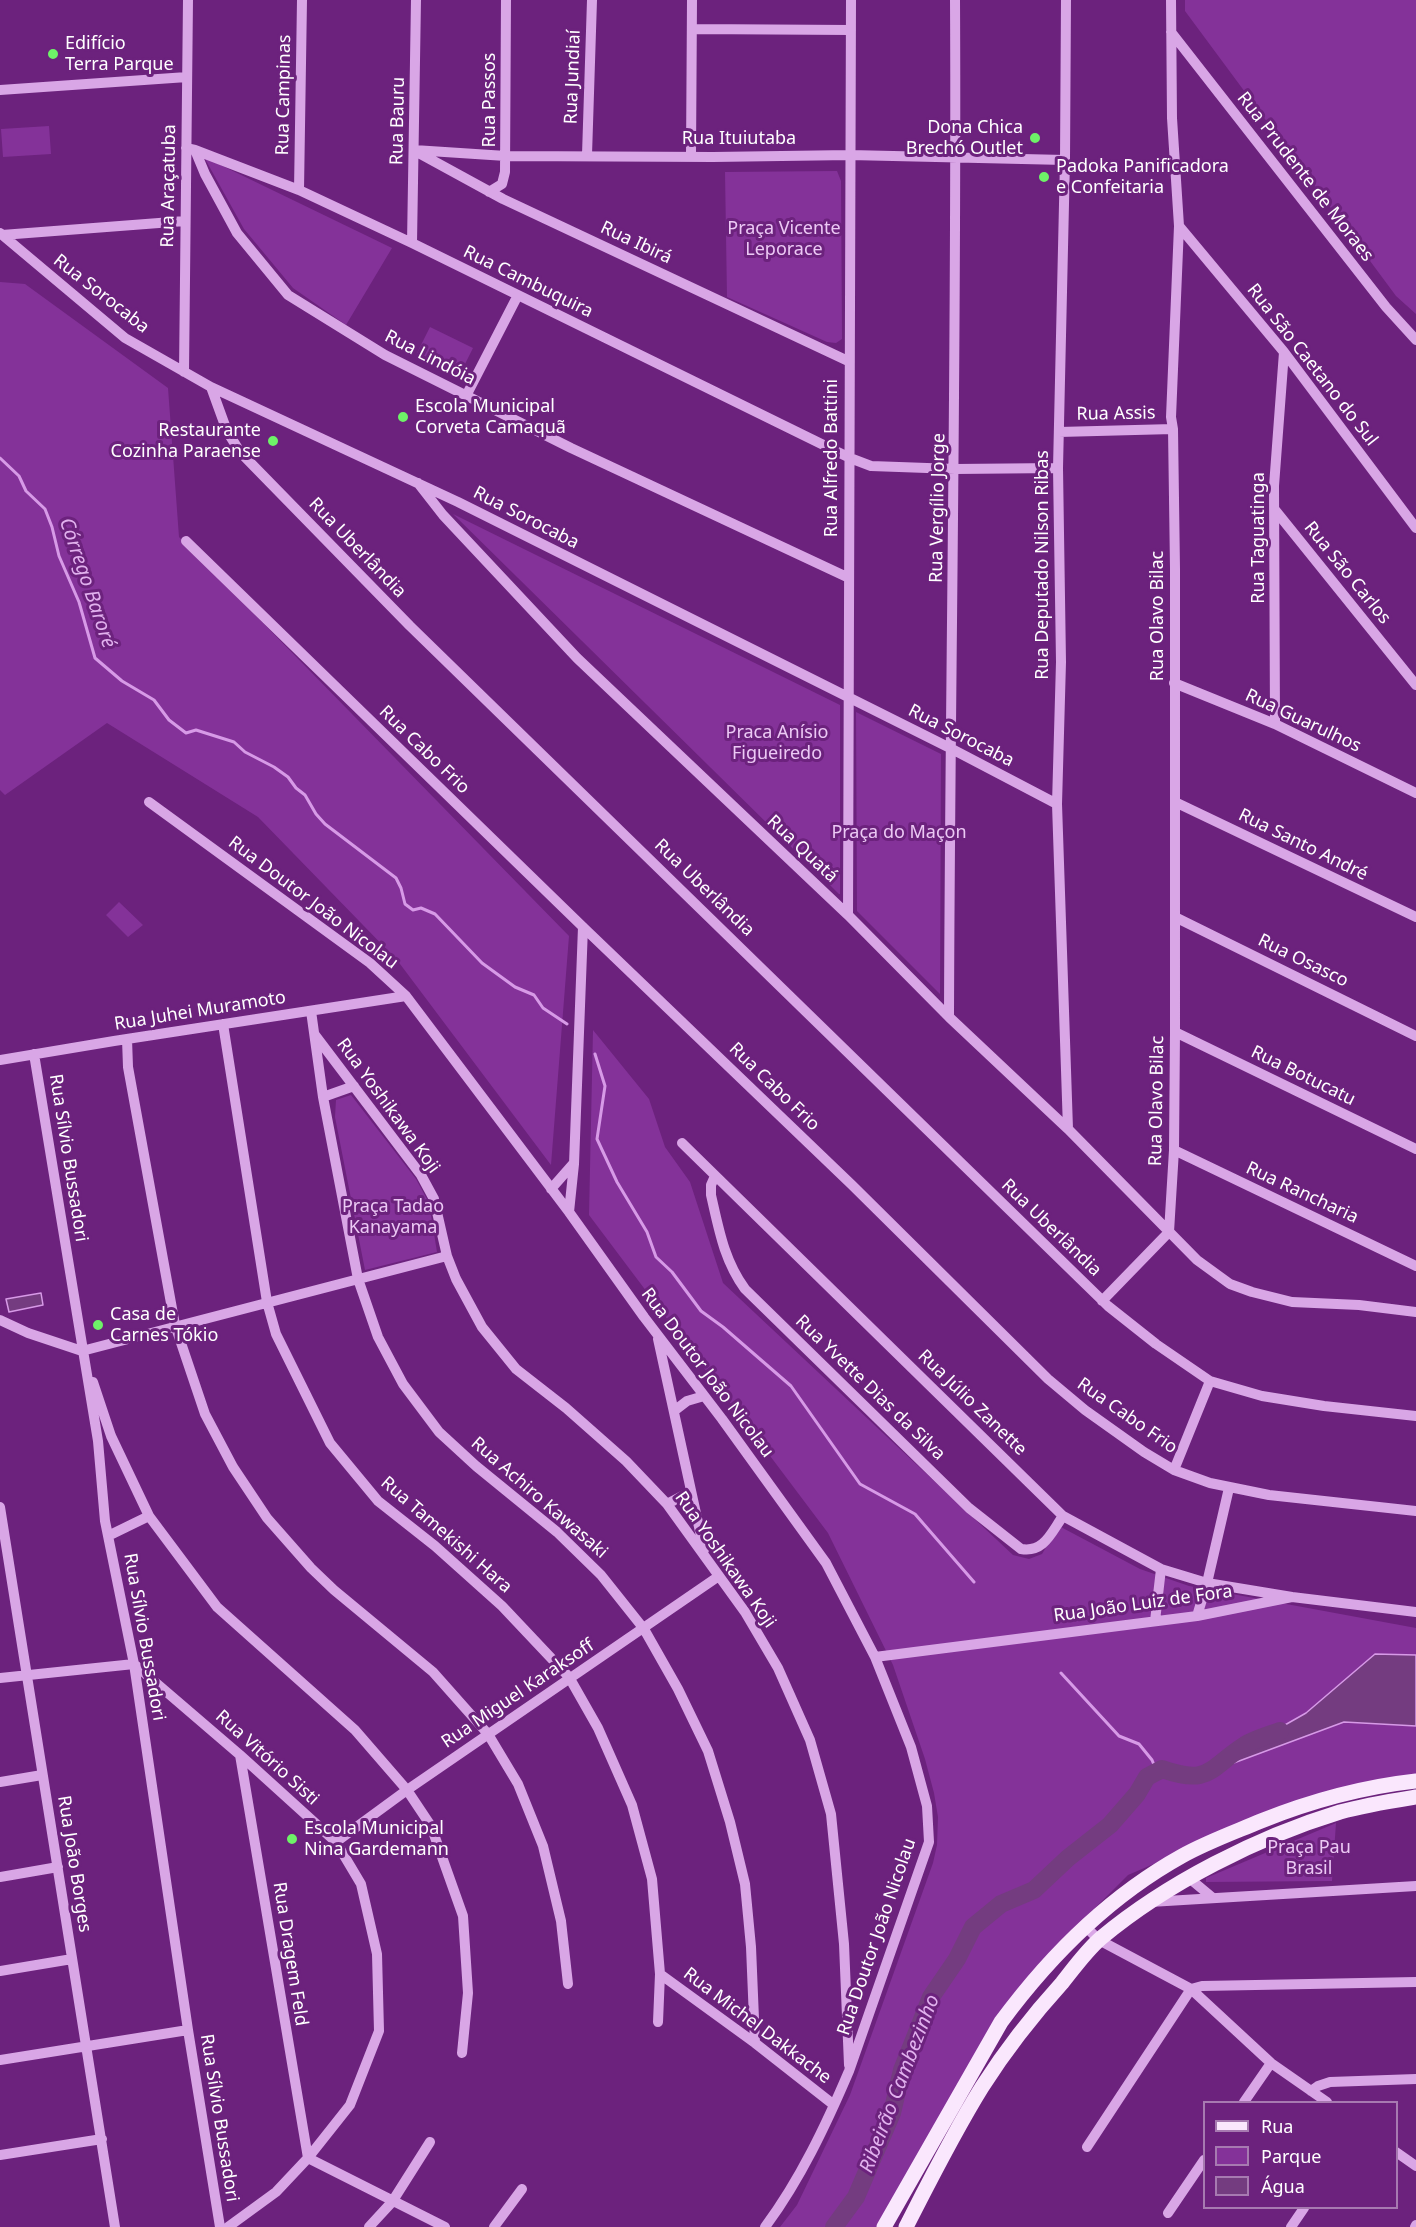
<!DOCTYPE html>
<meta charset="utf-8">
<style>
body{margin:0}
#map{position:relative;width:1416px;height:2227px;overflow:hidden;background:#6c227d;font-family:"Noto Sans",sans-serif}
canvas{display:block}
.legend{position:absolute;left:1203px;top:2101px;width:195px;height:108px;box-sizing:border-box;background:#6c227d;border:2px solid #a77ab1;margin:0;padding:8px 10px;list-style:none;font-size:18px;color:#fff}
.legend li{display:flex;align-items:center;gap:12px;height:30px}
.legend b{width:30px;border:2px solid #a77ab1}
</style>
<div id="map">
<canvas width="1416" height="2227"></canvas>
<ul class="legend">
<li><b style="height:8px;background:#fae7fd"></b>Rua</li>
<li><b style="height:16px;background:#843299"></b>Parque</li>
<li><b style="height:16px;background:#743c80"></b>Água</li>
</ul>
</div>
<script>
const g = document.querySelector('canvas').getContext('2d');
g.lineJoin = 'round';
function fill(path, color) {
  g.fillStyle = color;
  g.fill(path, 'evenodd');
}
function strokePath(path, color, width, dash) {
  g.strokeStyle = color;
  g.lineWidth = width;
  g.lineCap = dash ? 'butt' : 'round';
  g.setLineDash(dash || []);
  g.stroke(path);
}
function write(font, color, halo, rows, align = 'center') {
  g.font = font + ' "Noto Sans",sans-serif';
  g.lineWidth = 6;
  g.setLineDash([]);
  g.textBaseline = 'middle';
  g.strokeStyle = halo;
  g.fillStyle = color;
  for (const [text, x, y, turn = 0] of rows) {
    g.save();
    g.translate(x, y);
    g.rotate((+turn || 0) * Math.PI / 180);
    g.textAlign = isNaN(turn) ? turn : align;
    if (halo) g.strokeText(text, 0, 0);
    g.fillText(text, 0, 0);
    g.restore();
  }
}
const green = new Path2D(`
 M1185,0h231v314l-20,-18 -211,-285z
 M49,126l2,28 -48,3 -2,-28z
 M204,157l188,91 -46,77 -53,-37 -49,-59z
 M837,171l4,10 1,158 -6,4 -9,-1 -100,-45 -2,-125z
 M0,282l25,2 143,104 11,149 390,399 -18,229 -154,-205 -139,-143 -151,-94 -102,72 -5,-5z
 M430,327l43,21 -13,26 -43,-21z
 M453,514l387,191v189h-1z
 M856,712l85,42 -1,240 -83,-83z
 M119,902l24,23 -15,12 -22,-22z
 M593,1030l56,69 16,48 25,35 33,101 290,272 16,4 13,-5 17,-28 81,43 49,17 227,42v150l-160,42 -128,55 -66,66 -42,48 -138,238h-102l17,-22 53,-110 83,-232 4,-18 1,-28 -4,-24 -9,-34 -32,-94 -65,-132 -239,-318z
 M351,1095l65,84 13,24 8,49 -72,18 -30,-153 1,-17z
 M1336,1823l-4,58 -126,1v-4z`);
const water = new Path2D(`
 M41,1293l2,12 -34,7 -3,-13z
 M1375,1654l41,1v71l-72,-4 -156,58 118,-67z`);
const stream = new Path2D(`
 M0,458l19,18 7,15 19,18 7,18 7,29 20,46 16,56 27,23 32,19 15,20 17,13 10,-3 38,12 11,10 29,15 14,10 8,11 9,7 11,19 9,10 71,54 5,10 4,16 8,6 8,-2 14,6 47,49 33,24 19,8 9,13 24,16
 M595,1054l10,32 -8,53 20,43 30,50 9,25 16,15 29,39 22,16 68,59 69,98 55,30 59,68
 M1061,1673l58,63 20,8 13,16 5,12`);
const river = new Path2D(`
 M834,2227l22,-30 36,-84 10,-43 29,-73 26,-38 16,-32 28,-23 33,-14 34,-32 42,-33 27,-31 10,-17 15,-8c48,17 47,-1 83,-24 10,-6 24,-10 35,-14`);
const minor = new Path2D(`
 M1066,0l-1,160 -7,308 3,194 -4,142 11,325
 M692,29l159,1
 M1171,32l215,275 30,33
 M0,90l187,-13
 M186,148l9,2 104,40 113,53 438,215 21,8 84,3 103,-1
 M195,150l10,24 32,59 51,62 97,60 186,93 278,130
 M414,150l92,6 207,1 137,-2 215,5
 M417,152l86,47 345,162
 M587,155l5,-155
 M691,156l1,-156
 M299,190l3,-190
 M489,192l13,-8 3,-12 1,-172
 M1179,226l105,126 132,176
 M0,233l125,105 86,49 247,115 492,246 107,56
 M2,235l183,-14
 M412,243l4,-243
 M184,372l4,-372
 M211,387l16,44 13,21 170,174 698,680 48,38 54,37 52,15 62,10 92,10
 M466,396l52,-101
 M1059,432l114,-3
 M418,483l25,32 134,143 271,257 101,102 119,112 129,131 33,24 22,8 40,10 67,3 57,7
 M1275,510l141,175
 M186,541l397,386 269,258 196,194 37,31 59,42 30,18 36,13 59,12 147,16
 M1174,683l101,41 141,69
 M1275,724l-1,-238 10,-134
 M149,802l221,161 36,33 163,216 75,105 78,102 104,144 49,94 36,90 16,59 2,36 -80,229c-23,54 -49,109 -84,156
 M1175,802l241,115
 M848,915l3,-915
 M1175,917l241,119
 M311,1011l12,86 35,182 20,58 25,47 36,48 37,34 81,66 44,43 43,54 34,60 30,62 22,71 15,62 6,63 4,96
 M949,1017c1,-339 8,-678 6,-1017
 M223,1024l44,278 9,32 54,109 48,58 57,45 67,60 67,71 29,51 34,77 20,74 8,95 -2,48
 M1175,1032l241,117
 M315,1035l106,140 13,24 13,57 9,23 26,48 34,42 50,39 60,53 41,43 78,108 33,56 32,72 21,74 13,130 5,121
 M127,1039l1,28 47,258 30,89 28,53 34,51 44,50 23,22 99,82 55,62 30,50 25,62 18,75 7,63
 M34,1054l64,387 7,80 29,143 54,366 32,197
 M0,1060l114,-19 292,-45
 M323,1097l31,-11
 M682,1143l381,373 98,53 46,14 85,14
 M1174,1150l242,116
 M715,1176l-4,9v10c8,35 13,65 34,94l224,219 52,41c23,4 30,-16 42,-33
 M551,1189l22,-25
 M569,1212l5,-48 9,-237
 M1169,1232l5,-82 1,-118v-463l-2,-140 -2,-12 8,-191 -7,-108 -1,-118
 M1102,1301l67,-69
 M0,1320l28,13 54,18
 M658,1339l46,211
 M82,1351l365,-95
 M93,1382l18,54 38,80 68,91 138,123 52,60 24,36 32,90 5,77 -6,60
 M674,1411l13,-10 17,-5
 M1174,1470l36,-89
 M667,1504l23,-12
 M0,1507l115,720
 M108,1536l41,-20
 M1197,1616l10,-33 22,-95
 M1155,1621l6,-52
 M875,1657l322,-41 95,-19 124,15
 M0,1678l134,-14 106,91 96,87 25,42 16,70 2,77 -29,74 -42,53 -32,34 -48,35
 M240,1755l68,403
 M0,1782l42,-7
 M336,1842l71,-52 312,-214
 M0,1877l58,-10
 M1189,1878l24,20
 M1150,1902l266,-16
 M1086,1927l13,13 92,49 80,74 56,39
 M0,1971l72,-12
 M660,1974l95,69 79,62
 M0,2060l188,-30
 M1311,2091l7,-5 12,-4 86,-3
 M1244,2102l27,-39
 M1087,2147l104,-158 11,-3 214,-4
 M1396,2152l20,14
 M0,2155l102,-16
 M308,2158l137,69
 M1168,2213l36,-53
 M369,2227l23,-25 38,-60
 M494,2227l28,-38
 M1291,2227l13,-19
 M1415,2227l1,-2`);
const major = new Path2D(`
 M884,2227l117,-205c48,-65 109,-126 181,-166 25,-14 53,-24 79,-35 50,-20 101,-34 155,-40
 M906,2227c24,-47 48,-95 76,-140 23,-36 51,-72 80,-104 12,-15 24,-32 39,-45 66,-55 157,-101 239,-126 25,-7 51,-11 76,-15`);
const markers = [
 [53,54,6,"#6ef268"],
 [1035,138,6,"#6ef268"],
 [1044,177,6,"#6ef268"],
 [403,417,6,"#6ef268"],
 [273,441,6,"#6ef268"],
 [98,1325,6,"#6ef268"],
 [292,1839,6,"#6ef268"]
];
const poiNames = [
 ["Edifício",65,44],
 ["Terra Parque",65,65],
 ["Dona Chica",1023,128,"right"],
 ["Brechó Outlet",1023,149,"right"],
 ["Padoka Panificadora",1056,167],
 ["e Confeitaria",1056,188],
 ["Escola Municipal",415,407],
 ["Corveta Camaquã",415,428],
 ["Restaurante",261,431,"right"],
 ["Cozinha Paraense",261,452,"right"],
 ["Casa de",110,1315],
 ["Carnes Tókio",110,1336],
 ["Escola Municipal",304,1829],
 ["Nina Gardemann",304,1850]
];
const streetNames = [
 ["Rua Jundiaí",573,77,-88],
 ["Rua Campinas",284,95,-89],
 ["Rua Passos",490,100,-90],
 ["Rua Bauru",398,121,-89],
 ["Rua Ituiutaba",739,139],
 ["Rua Prudente de Moraes",1305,177,52],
 ["Rua Araçatuba",169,186,-89],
 ["Rua Ibirá",636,243,25],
 ["Rua Cambuquira",528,282,26],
 ["Rua Sorocaba",101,294,38],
 ["Rua Lindóia",430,358,27],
 ["Rua São Caetano do Sul",1312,365,52],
 ["Rua Assis",1116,414,-1],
 ["Rua Alfredo Battini",832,458,-90],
 ["Rua Vergílio Jorge",938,508,-89],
 ["Rua Sorocaba",526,518,27],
 ["Rua Taguatinga",1259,538,-90],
 ["Rua Uberlândia",357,548,46],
 ["Rua Deputado Nilson Ribas",1043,565,-90],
 ["Rua São Carlos",1347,573,51],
 ["Rua Olavo Bilac",1158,616,-90],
 ["Rua Guarulhos",1303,721,25],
 ["Rua Sorocaba",961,736,27],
 ["Rua Cabo Frio",424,750,44],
 ["Rua Santo André",1303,845,26],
 ["Rua Quatá",802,849,43],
 ["Rua Uberlândia",704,888,44],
 ["Rua Doutor João Nicolau",313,903,37],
 ["Rua Osasco",1303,961,26],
 ["Rua Juhei Muramoto",200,1011,-9],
 ["Rua Botucatu",1303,1076,26],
 ["Rua Cabo Frio",774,1087,44],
 ["Rua Olavo Bilac",1157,1101,-89],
 ["Rua Yoshikawa Koji",388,1106,54],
 ["Rua Sílvio Bussadori",68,1158,81],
 ["Rua Rancharia",1302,1193,25],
 ["Rua Uberlândia",1051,1228,44],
 ["Rua Doutor João Nicolau",707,1373,53],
 ["Rua Yvette Dias da Silva",870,1388,44],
 ["Rua Júlio Zanette",972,1403,44],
 ["Rua Cabo Frio",1127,1416,35],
 ["Rua Achiro Kawasaki",539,1498,41],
 ["Rua Tamekishi Hara",446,1535,41],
 ["Rua Yoshikawa Koji",725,1560,55],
 ["Rua João Luiz de Fora",1143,1604,-8],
 ["Rua Sílvio Bussadori",144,1637,80],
 ["Rua Miguel Karaksoff",518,1694,-34],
 ["Rua Vitório Sisti",267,1758,42],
 ["Rua João Borges",74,1864,81],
 ["Rua Doutor João Nicolau",877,1937,-71],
 ["Rua Dragem Feld",290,1954,81],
 ["Rua Michel Dakkache",757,2026,37],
 ["Rua Sílvio Bussadori",219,2118,81]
];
const parkNames = [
 ["Praça Vicente",784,229],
 ["Leporace",784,250],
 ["Praca Anísio",777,733],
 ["Figueiredo",777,754],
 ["Praça do Maçon",899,833],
 ["Praça Tadao",393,1207],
 ["Kanayama",393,1228],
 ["Praça Pau",1309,1848],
 ["Brasil",1309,1869]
];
const waterNames = [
 ["Córrego Baroré",87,583,71],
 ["Ribeirão Cambezinho",900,2084,-69]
];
fill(green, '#843299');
fill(water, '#743c80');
strokePath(water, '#d79ae7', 1.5);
strokePath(stream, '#d79ae7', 3);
strokePath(river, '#743c80', 18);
strokePath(minor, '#d9a6e6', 10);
strokePath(major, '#fae7fd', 15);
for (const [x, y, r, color] of markers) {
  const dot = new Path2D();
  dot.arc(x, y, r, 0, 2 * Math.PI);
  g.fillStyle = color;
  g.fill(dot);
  strokePath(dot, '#6c227d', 2);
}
write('18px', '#fff', '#6c227d', poiNames, 'left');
write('18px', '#fff', '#6c227d', streetNames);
write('18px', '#ecc9f5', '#6c227d', parkNames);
write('italic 20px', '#e1b1ee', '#6c227d', waterNames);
</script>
